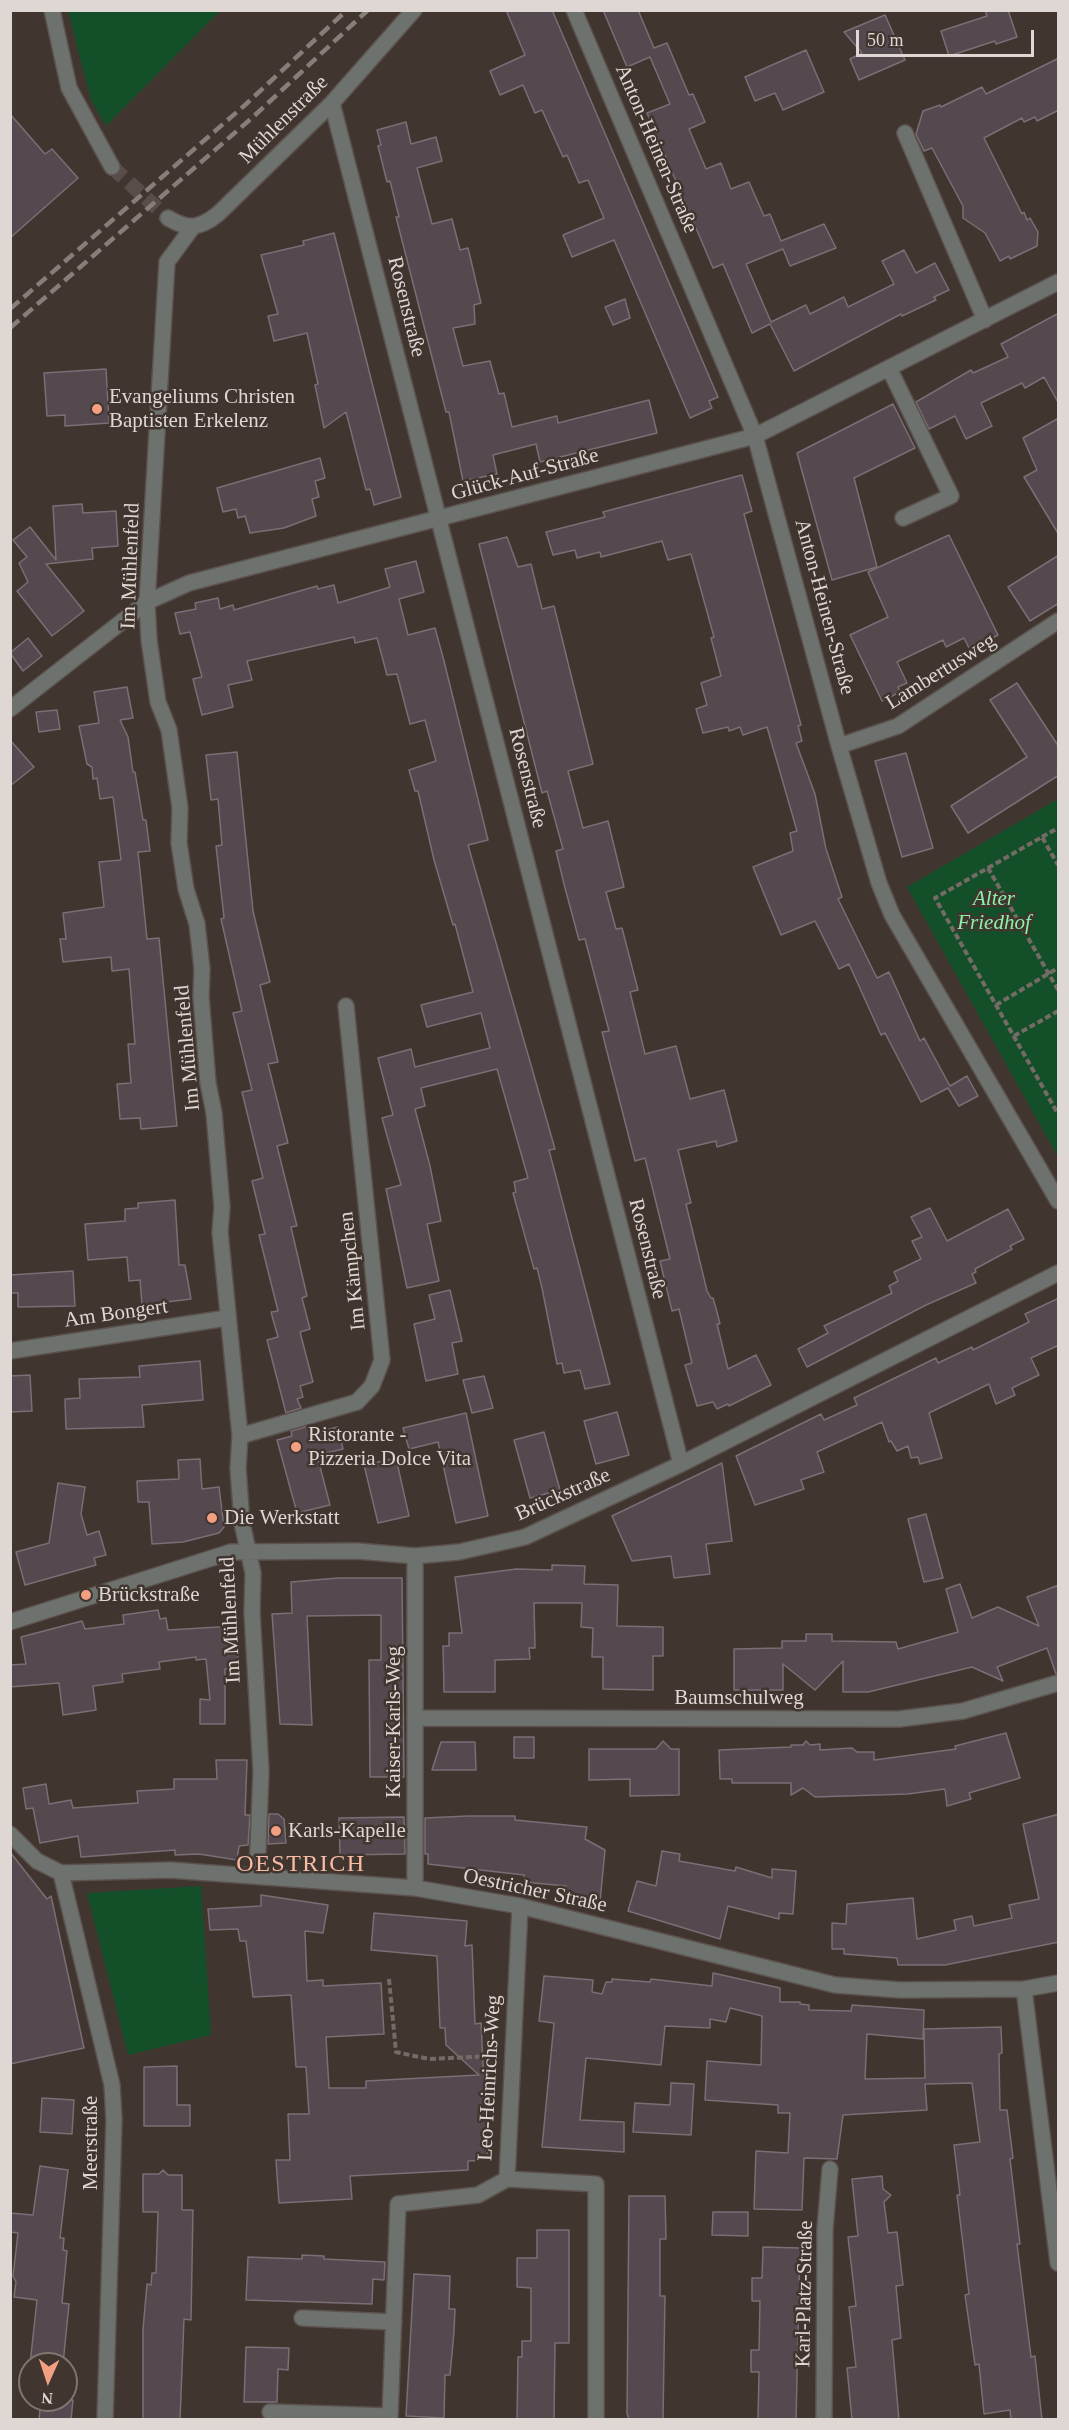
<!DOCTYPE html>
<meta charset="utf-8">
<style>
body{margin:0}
#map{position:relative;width:1069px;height:2430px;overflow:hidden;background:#40352f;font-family:Georgia,serif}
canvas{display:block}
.frame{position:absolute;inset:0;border:12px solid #ded7d3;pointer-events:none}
.north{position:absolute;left:18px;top:2352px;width:60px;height:60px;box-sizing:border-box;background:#40352f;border:2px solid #7f7671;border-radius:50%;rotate:183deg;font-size:16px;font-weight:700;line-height:24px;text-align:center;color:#ded7d3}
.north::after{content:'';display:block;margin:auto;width:21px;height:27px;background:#f39f82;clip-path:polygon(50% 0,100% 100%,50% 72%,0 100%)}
.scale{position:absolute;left:856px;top:30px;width:178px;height:27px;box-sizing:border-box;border:3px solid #ded7d3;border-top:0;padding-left:8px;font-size:18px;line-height:21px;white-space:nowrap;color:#ded7d3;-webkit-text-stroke:4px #40352f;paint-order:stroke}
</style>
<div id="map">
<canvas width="1069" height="2430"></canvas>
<div class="frame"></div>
<div class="north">N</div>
<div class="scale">50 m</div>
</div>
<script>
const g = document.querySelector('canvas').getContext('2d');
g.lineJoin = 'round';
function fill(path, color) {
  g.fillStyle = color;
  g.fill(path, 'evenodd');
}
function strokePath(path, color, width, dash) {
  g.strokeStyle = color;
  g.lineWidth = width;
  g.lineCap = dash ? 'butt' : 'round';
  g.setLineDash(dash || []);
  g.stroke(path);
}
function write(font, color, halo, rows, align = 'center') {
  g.font = font + ' Georgia,serif';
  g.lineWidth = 5;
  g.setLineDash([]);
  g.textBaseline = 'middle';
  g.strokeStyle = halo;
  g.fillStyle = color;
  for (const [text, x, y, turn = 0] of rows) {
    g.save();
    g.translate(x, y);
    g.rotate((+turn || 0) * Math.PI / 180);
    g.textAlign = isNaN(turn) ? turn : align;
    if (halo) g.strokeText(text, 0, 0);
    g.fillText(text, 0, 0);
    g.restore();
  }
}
const green = new Path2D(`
 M68,11v-1l152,1 -114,115 -15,-26z
 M1058,799v358l-151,-270z
 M201,1886l10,149 -83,20 -41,-162z`);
const building = new Path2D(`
 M506,10h46l166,387 -9,4 3,7 -22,10 -76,-178 -42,17 -9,-22 41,-17 -16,-38 -9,3 -12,-28 -4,2 -21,-47 -7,3 -12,-28 -23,10 -10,-24 35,-16z
 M603,10h35l16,38 13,-5 22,52 4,-1 12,28 -16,7 17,40 15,-6 10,26 18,-7 15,34 6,-2 11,27 43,-17 12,24 -46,18 -7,-17 -37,15 25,58 35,-17 4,9 34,-17 4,10 46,-23 -12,-23 22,-11 12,23 19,-10 14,27 -15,7 2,3 -34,16 -1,-2 -107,57 -24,-47 -18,9 -29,-69 -10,4 -66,-155 23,-9 -20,-47 -23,10z
 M985,10h23l9,27 -21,7 -1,-3 -46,15 -8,-25 46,-15z
 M885,15l20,45 -46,20 -9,-21 12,-6 -18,-21z
 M806,50l18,42 -41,18 -8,-17 -20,8 -10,-24z
 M1059,58v52l-22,11 -2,-4 -11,5 -2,-4 -38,20 38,76 2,-2 3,8 3,-2 8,14 -1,14 -27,13 -1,-3 -9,5 -15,-28 -22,-15v-12l-31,-58 -8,3 -8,-17 7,-23 17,-6 1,2 41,-20 4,7z
 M10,114l35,40 7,-5 26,29 -68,60z
 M406,122l5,22 25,-7 6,24 -25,7 15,56 20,-5 8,31 8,-2 13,55 -7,2 1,19 -22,4 10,38 27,-5 9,33 5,-1 8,34 45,-11 1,7 91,-23 8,33 -117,29 -4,-18 -43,11 4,19 -34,7 -14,-69h-3l-50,-195h3l-9,-36 -3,1 -9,-36 3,-1 -4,-15z
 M334,233l67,264 -27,8 -4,-16 -4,1 -20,-78 -22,16 -9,-43 3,-1 -11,-51 -33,8 -6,-25 10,-2 -17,-59 43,-10 -1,-4z
 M625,299l5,19 -17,7 -8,-18z
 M1059,313v91l-15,-27 -19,11 -3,-5 -41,20 11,23 -26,13 -11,-23 -26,13 -13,-27 55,-32 2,3 35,-16 -7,-13z
 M106,369l3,54 -44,3v-11l-18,1 -3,-43z
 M893,404l22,44 -61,30 23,89 -45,13 -35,-127z
 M1059,418v117l-35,-58 13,-7 -14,-32z
 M320,458l5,20 -10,3 4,16 -7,2 4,17 -32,12 -34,5 -5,-17 -7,2 -2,-9 -13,3 -6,-24z
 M742,475l10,36 -8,3 57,211 -3,1 4,15 -6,2 19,51 11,55 16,48 -4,2 39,79 12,-6 31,69 4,-3 26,48 17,-10 11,20 -19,10 -11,-18 -27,14 -36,-69 -4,2 -32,-71 -10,5 -24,-48 -34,14 -28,-68 40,-16 -3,-18 7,-2 -30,-104 -24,8 -3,-8 -11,4 -1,-4 -25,6 -7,-24 11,-4 -6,-22 20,-7 -10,-38 3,-1 -23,-83 -23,6 -6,-19 -61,16 -1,-5 -23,6 -2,-8 -22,5 -7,-23 59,-15 -2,-5z
 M82,504l1,9 33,-2 2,35 -26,2 1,11 -47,5 38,47 -32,25 -35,-45 11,-9 -9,-19 8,-6 -14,-17 17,-13 26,33 -3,-54z
 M949,535l49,100 -5,3 2,5 -23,11 -8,-16 -18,9 -3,-7 -46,22 10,21 -9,4 2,5 -18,9 -32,-66 38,-18 -20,-45z
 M507,537l11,30 13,-3 11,45 12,-3 39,158 -25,7 15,57 25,-7 16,66 -18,5 10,37 6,-1 16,62 -8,2 15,62 31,-8 14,53 34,-9 13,51 -20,6 -1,-6 -38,9 13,53 -5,1 21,87 4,7h2l4,14 3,12h-3l11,45 28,-14 15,30 -42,21 -1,-2 -11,5 -4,-7 -16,4 -12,-41 7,-2 -13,-54 -7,2 -12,-50 10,-2 -25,-101 -10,3 -33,-129 7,-1 -24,-92 -6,1 -14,-52 -9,-37 7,-2 -16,-58 -5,2 -63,-249z
 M1059,555v48l-29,18 -22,-34z
 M416,561l8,31 -25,7 9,36 27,-7 9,33 44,179 -20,5 87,304 -6,1 61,234 -25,5 -5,-19 -16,3 -2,-10 -5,1 -15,-76 -5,-20 -3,1 -21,-76 3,-1 -2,-10 14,-4 -31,-109 -76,19 4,18 -10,3 15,57 11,55 -14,3 12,57 -32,7 -21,-99 15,-4 -19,-67 11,-3 -15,-57 33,-9 4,18 75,-19 -9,-35 -54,14 -6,-22 52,-13 -18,-68 -2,1 -19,-65 -16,-69h-3l-6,-21 27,-9 -11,-41 -15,4 -13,-50 -10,1 -10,-37 -22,5 -1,-6 -107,24 5,19 -24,5 5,22 -31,8 -9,-36 9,-2 -12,-45 -10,2 -5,-21 21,-4 -1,-6 23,-5 2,11 13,-4 1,5 83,-24 1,3 16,-4 4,18 52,-16 -5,-18z
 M28,638l14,18 -19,15 -13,-18z
 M1017,683l42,64v28l-91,58 -17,-27 76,-49 -37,-57z
 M127,687l6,31 -13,2 8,17 5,35h2l8,48h3l4,31 -12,1 4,38 5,49 12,-1 18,188 -36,3 -1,-11 -20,1 -3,-35 14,-1 -3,-39h7l-6,-75 -17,2 -1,-14 -48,5 -3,-23h6l-3,-26 41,-6 -5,-45 22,-2 -8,-63 -13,2 -3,-21 -4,1 -1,-12 -5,-3 -8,-38 20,-3 -5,-31z
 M57,710l3,19 -21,3 -3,-20z
 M10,740l24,27 -24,19z
 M237,752l16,159 17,71 -10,3 18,77 -10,2 20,79 -11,3 20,80 -6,1 16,69 -5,2 8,31 -10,3 13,50 -13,4 3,11 -6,2 4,9 -15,5 -19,-73 11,-3 -7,-25 7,-1 -19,-76 6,-1 -13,-53 11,-3 -21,-86 10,-2 -19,-77 9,-2 -21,-92 3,-1 -8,-72 6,-1 -4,-46 -7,1 -5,-45z
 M906,753l27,95 -31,9 -27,-96z
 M175,1200l4,65h6l6,34 -49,6 -2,-25 -11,1 -2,-24 -39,3 -3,-36 40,-3v-12l13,-1v-5z
 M930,1208l17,33 61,-32 16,30 -14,7 2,3 -37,20 1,3 -4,2 4,9 -50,22 -119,62 -9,-18 30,-16 -4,-7 68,-33 -3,-7 9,-5 -4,-9 27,-13 -9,-18 10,-4 -11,-20z
 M73,1271l2,35 -57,1v-14h-8v-18z
 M450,1290l12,51 -10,2 6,31 -32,7 -12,-57 21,-5 -6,-24z
 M1059,1298v47l-28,13 8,17 -27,13 3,7 -19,9 -7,-20 -60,29 13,45 -22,6 -2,-7 -7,1 -3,-12 -11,5 -6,-10 -2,1 -7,-20 -65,30 7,20 -23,8 3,9 -49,16 -19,-49 85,-42 3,6 33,-15 -3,-7 82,-40 2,5 34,-16 1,3 56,-28 -4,-8z
 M200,1361l3,39 -61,5 2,22 -78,2 -1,-30 15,-1 -1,-19 61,-2 -1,-11z
 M30,1375l2,36 -22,1v-36z
 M484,1376l9,32 -21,5 -9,-33z
 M617,1412l12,43 -33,9 -12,-43z
 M466,1413l22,103 -32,7 -18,-81 -29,7 -6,-21z
 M309,1426l2,7 27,-6 5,22 -26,6 13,50 -33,8 -20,-73 15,-4 -1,-5z
 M544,1432l16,58 -30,8 -16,-58z
 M396,1458l13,58 -31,7 -14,-58z
 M200,1459l2,30 17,-2 5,40 -5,6 -36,9 -31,2 -3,-42h-11l-1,-21 42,-2 -1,-19z
 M722,1463l10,78 -26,3 4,30 -36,4 -3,-22 -39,5 -20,-45z
 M58,1483l27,4 -4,27 6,21 12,-4 7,24 -12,3 2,7 -71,20 -9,-33 33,-9z
 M926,1514l17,64 -19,4 -16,-63z
 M552,1565l33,1 -1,18 34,1 -1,41 46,1v29h-10v34l-50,-1v-32h-11l1,-29 -12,-1 1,-24h-48l1,45h-6l1,11 -35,1v32h-51l-1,-46h6v-13h13l-7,-56 61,-8 36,1z
 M338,1578h64l2,199h-34l-1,-117h12v-45l-74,1 5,109 -32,-1 -8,-110 20,-1 -1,-31z
 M960,1584l12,34 26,-11 41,19 -12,-29 32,-12v88l-3,1 -9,-26 -50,19 6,14 -31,-14 -104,25h-25v-31l-28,29 -32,-26v26h-49v-41l48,-1v-7h24v-7h26v7l64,1 2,7 60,-17 -12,-43z
 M158,1610l2,9 6,-1 2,12 67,-4 4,42 -14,1v55h-25v-25l10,1 -4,-41 -10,1v-3l-37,5 1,7 -38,5 1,8 -30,4 3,24 -33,5 -4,-32 -49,4v-22l16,-1 -5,-27 61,-16 3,8 39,-5 -1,-9z
 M1006,1733l14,45 -51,15 2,6 -24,7 -2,-17 -37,5 -93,3 -12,-9 -12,7v-12h-59v-4h-12l-1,-29 72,-3v-2h12l3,-4 4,4 10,-1v6l32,-2 5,4h17v8l82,-11 -1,-3z
 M514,1737h20v21h-20z
 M663,1741l8,8h8v46l-49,1v-17l-41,1v-31h67z
 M441,1742h34l1,28h-44z
 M216,1760h31l-2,55h5l-2,30 -9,1 -2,14 -38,-6 -24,1v-5l-94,7 -3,-21 -38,7 -7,-35 -7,1 -3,-21 23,-4 3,20 22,-4 2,8 65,-5 -1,-12 37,-2v-10h43z
 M269,1814h9l6,5 2,24 -18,1z
 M1059,1814v128l-114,23h-47l-1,-7 -53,-4v-5h-12v-26l14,1 1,-20 66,-6 4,41 39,-9 -2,-10 18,-4 2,10 38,-8 -3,-13 30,-6 -16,-75z
 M468,1816h47v4l72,7 -2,12 20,11 -5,52 -35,-4 1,-12 -42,-4v-7l-96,-11v-10h-3v-36z
 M404,1817l1,37 -65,1 -1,-37z
 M662,1851l18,3 -1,7 56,10 1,-4 36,11v-9l24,2 -3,43 -14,-1v6l-51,-13 -8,33 -92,-28 9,-30 19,5z
 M10,1852l37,47 4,-3 33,152 -74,16z
 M261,1895l67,10 -5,28 -18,-2 2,50 16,-1v6l58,-3 3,51 -58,3 3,51h37v-7l113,-6 -33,-30 -1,-17h-5l-3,-72 -66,-6 3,-37 93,8 -2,25 7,-1 3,79 6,-1 7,137 -20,1v9l-118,6 2,23 -73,4 -3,-43h14l-2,-46h21l-3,-47h-10l-5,-72 -38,2 -7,-56h-6l-2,-12 -28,1 -2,-21 53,-3z
 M713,1973l67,15v14h20v2l9,1v5l42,1 1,-6 72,5 -1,29 -56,-5 -2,45 60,-1 -1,-49 77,-2 1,26 -3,1 1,56h7l6,48 -3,1 10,85h-3l14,113 4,-1 7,64h-31l-1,-10 -26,4 -5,-50 -4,1 -10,-70 4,-1 -12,-99h3l-6,-50 26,-3 -8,-59 -47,1 2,26 -84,5 -6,44 -33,-1 -2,52 -48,-1 2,-58 32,2 2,-40h-12v-8l-73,-5 2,-39 54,4 1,-49 -32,-8 -4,14 -16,-3v9l-45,-2 -4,39 -75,-7 -6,62 44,2v30l-82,-5 12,-124 -15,-2 5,-45 49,4 -1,12 10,2 4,-12h6v-3l38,3 1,-3 61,7z
 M177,2066v39h13v21h-46v-59z
 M671,2083l23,1 -3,51 -58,-3 2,-29 35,2z
 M42,2098l32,2 -2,34 -32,-2z
 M40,2166l28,4 -8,68h4l-1,12 4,1 -5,52 7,1 -6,60h-33l7,-64 -23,-3 2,-15 -3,-6 5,-43 -8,-1v-19l23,2z
 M163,2170l5,5h14v35h11l-2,110 -7,-1 -4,101h-37v-91l4,-45 4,1 1,-12h4l2,-61h-15v-38h16z
 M882,2176l1,13 8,6 -7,7 4,31 9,-1 6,53 -7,1 5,52 -9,2 7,80h-47l-5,-52 9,-1 -7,-60 7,-1 -8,-69 10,-1 -6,-57z
 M629,2196h36l1,43h-6v57h5l-2,124h-34l-2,-7z
 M713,2212h35v24l-36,-1z
 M537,2230h32v113h-14l-1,77h-37l1,-63h4v-16h9v-53l-14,-1v-29h20z
 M763,2247l37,1 -4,172h-38l1,-48h-8v-22h8l1,-49h-8v-23h10z
 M302,2255l22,1v3l61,3 -1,18 -11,-1 -1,25 -126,-4 2,-43 54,2z
 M414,2274l36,2 -1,33h6l-1,23 -4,43h-5l-1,43 -38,-2z
 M246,2347l43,1 -1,22 -10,-1 -1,33h-33z
 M41,2400h32l-2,20h-32z`);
const minorTunnel = new Path2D(`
 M112,167l56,51`);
const path = new Path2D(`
 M1042,837l16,-9
 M988,868l54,-31 16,28
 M1058,990l-70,-122 -53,30 123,216
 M996,1005l62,-37
 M1014,1036l44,-25
 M389,1979l7,73 33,7 65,-3`);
const minor = new Path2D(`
 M52,10l17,78 43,79
 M574,10l181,426 84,310 40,137 13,32 166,286
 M332,103l349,1361
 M905,133l80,187
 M168,218c20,12 31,11 50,-4l114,-111 82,-93
 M192,228l-25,34 -20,340 2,38 9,62 11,28 11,78 -1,35 7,46 11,35 5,45 -1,28 7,86 6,30 8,94 -2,25 20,204 -2,32 4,55 11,50 -1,39 9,159 -4,104
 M889,368l62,128 -48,22
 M10,709l137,-107 42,-19 566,-147 303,-154
 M839,746l59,-20 160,-105
 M10,1351l217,-33
 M240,1436l117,-34 15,-16 10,-26 -36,-354
 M415,1556v332
 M10,1622l221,-70 126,-1 58,5 44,-4 66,-15 156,-73 377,-191
 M415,1718l484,1 64,-8 95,-28
 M10,1834l27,27 24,12 109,-3 245,18 105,18 315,79 65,5 124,-1 34,-6
 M61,1873l51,212 2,35 -9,300
 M520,1906l-13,273 89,5v236
 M1024,1989l34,274
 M302,2318l92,4
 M270,2412l120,4 8,-212 80,-9 29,-16
 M824,2420l1,-191 5,-60`);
const rail = new Path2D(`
 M10,309l235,-204 102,-95
 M10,328l243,-211 115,-107`);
const markers = [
 [97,409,6,"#f39f82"],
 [296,1447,6,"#f39f82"],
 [212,1518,6,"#f39f82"],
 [86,1595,6,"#f39f82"],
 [276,1831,6,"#f39f82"]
];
const streetNames = [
 ["Mühlenstraße",284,120,-45],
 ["Anton-Heinen-Straße",656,149,67],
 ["Rosenstraße",406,307,76],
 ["Glück-Auf-Straße",525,475,-15],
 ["Im Mühlenfeld",131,566,-88],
 ["Anton-Heinen-Straße",824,607,75],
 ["Lambertusweg",941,672,-32],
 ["Rosenstraße",527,778,76],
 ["Im Mühlenfeld",188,1048,-95],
 ["Rosenstraße",647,1249,76],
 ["Im Kämpchen",353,1271,-96],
 ["Am Bongert",116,1314,-8],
 ["Brückstraße",563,1495,-24],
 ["Im Mühlenfeld",231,1620,-93],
 ["Baumschulweg",739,1698],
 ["Kaiser-Karls-Weg",394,1722,-90],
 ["Oestricher Straße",535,1891,12],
 ["Leo-Heinrichs-Weg",490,2078,-87],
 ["Meerstraße",91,2143,-90],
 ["Karl-Platz-Straße",805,2294,-89]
];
const poiNames = [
 ["Evangeliums Christen",109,397],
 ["Baptisten Erkelenz",109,421],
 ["Ristorante -",308,1435],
 ["Pizzeria Dolce Vita",308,1459],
 ["Die Werkstatt",224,1518],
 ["Brückstraße",98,1595],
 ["Karls-Kapelle",288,1831]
];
const parkNames = [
 ["Alter",994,899],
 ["Friedhof",994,923]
];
const quarterNames = [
 ["OESTRICH",301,1865]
];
fill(green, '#135029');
fill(building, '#554950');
strokePath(building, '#7b6e75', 1.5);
strokePath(minorTunnel, '#584d48', 15, [15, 8]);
strokePath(minor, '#5c524d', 18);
strokePath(path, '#756b66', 4, [6, 3]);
strokePath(minor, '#6d726e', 15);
strokePath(rail, '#877e79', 4.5, [12, 6]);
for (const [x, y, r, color] of markers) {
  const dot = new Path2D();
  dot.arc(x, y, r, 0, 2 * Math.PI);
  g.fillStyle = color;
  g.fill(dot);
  strokePath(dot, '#40352f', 2);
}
write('21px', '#ded7d3', '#40352f', streetNames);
write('21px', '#ded7d3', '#40352f', poiNames, 'left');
write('italic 21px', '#8af1a5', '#40352f', parkNames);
g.letterSpacing = '1.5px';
write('24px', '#fabba5', '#40352f', quarterNames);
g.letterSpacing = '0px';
</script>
